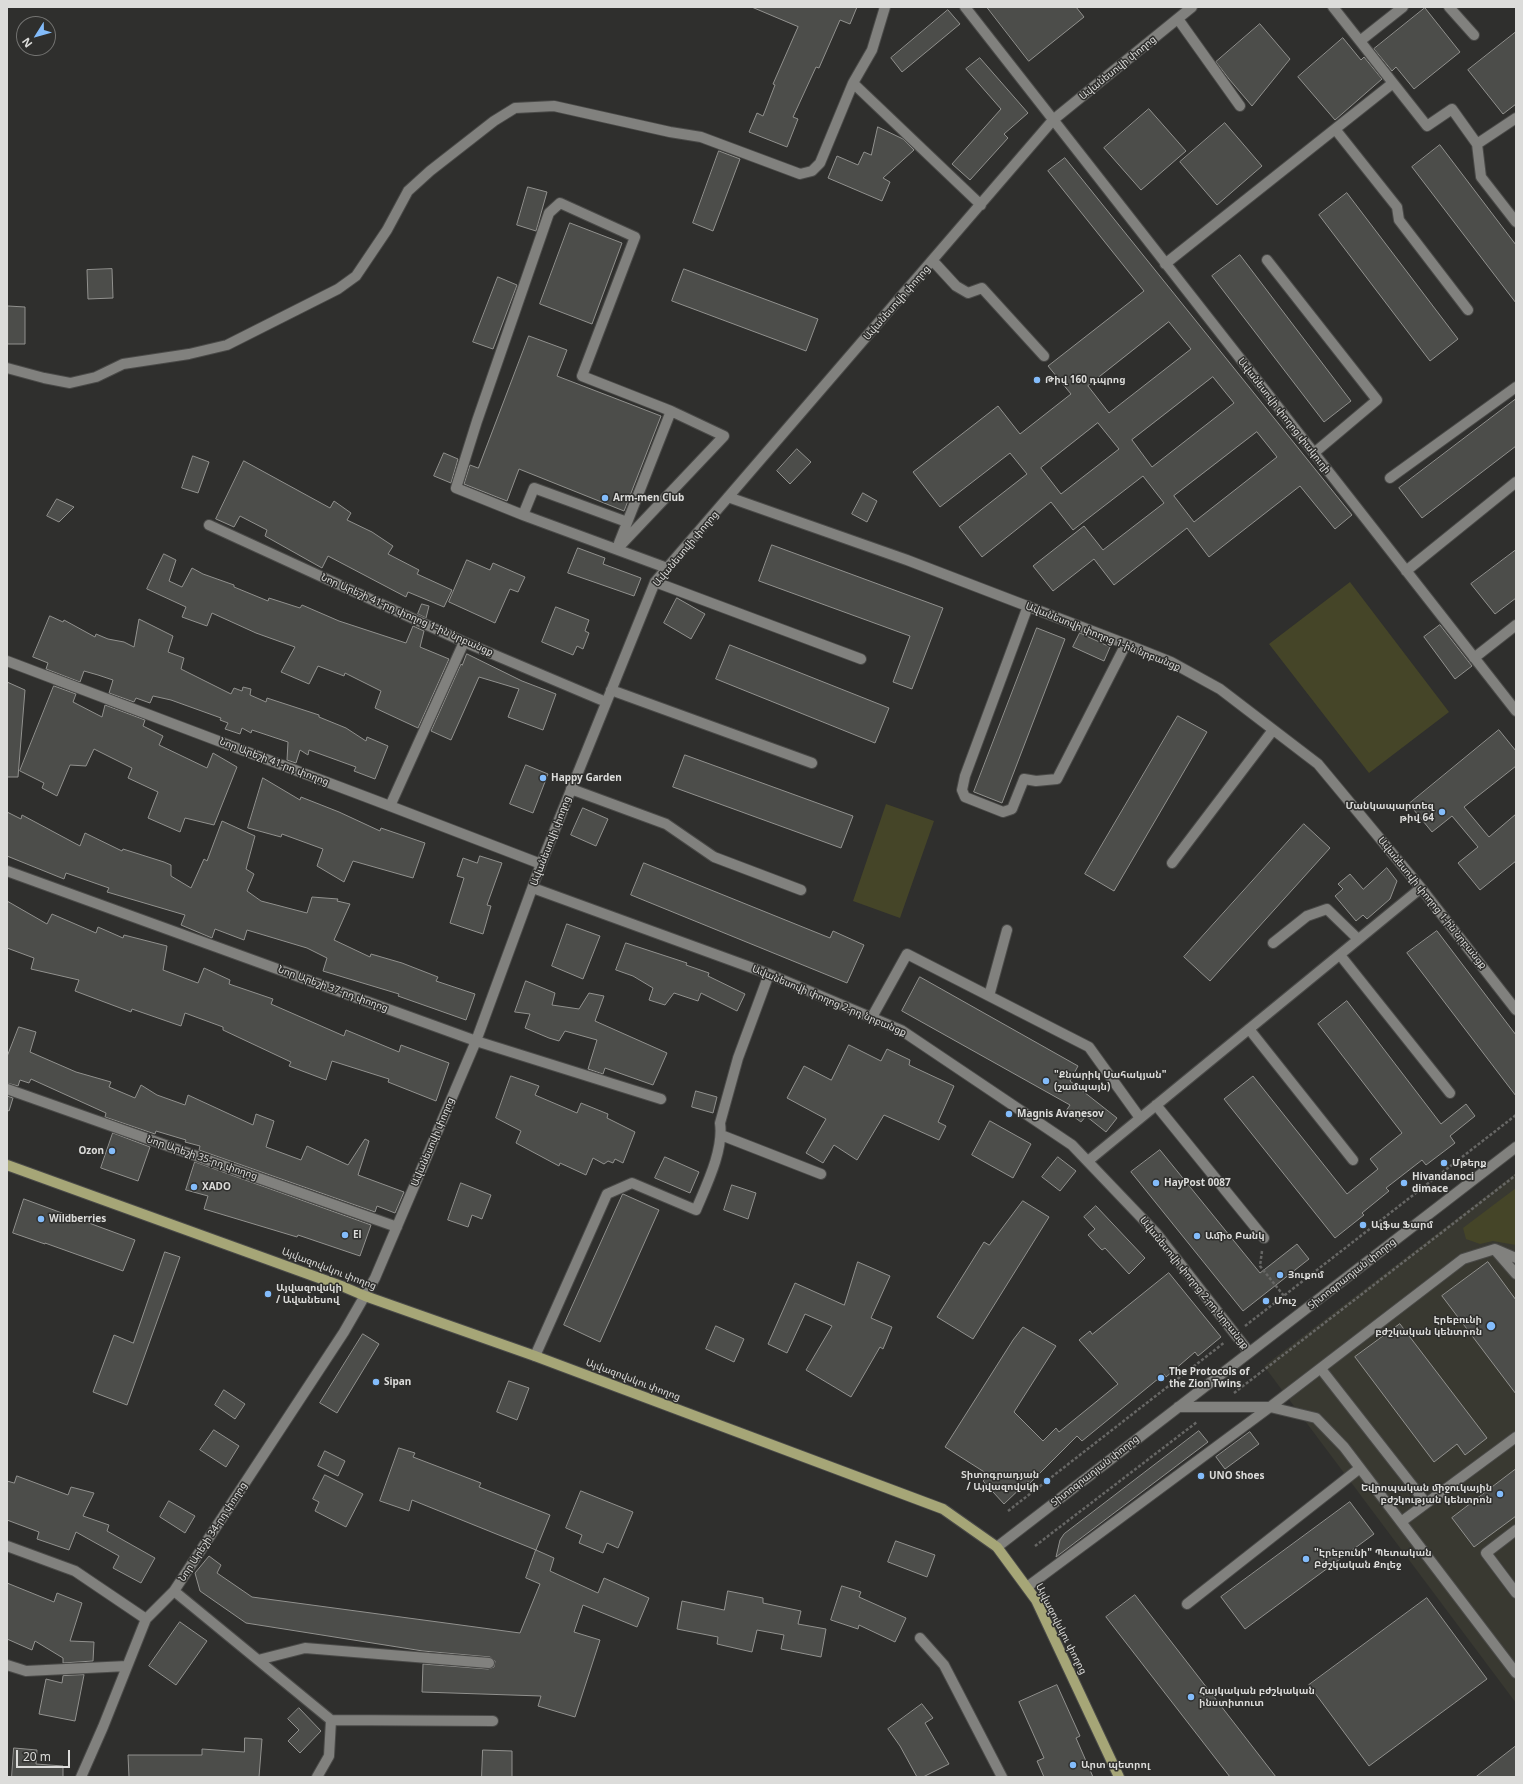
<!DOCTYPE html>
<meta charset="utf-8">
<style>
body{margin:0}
#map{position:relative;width:1523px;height:1784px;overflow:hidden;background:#2f2f2d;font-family:"Noto Sans",sans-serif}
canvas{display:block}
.frame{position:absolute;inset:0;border:8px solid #dcdcda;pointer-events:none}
.north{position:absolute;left:16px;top:16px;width:40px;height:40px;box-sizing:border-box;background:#2f2f2d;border:1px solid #747472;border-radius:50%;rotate:233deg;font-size:11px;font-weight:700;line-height:16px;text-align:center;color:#dcdcda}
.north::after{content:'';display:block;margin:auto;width:14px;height:18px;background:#83bcfb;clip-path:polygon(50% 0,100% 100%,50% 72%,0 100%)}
.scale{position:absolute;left:16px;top:1750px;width:54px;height:18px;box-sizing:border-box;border:2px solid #dcdcda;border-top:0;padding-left:5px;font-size:12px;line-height:14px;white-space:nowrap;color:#dcdcda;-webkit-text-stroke:3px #2f2f2d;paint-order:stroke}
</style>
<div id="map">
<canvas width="1523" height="1784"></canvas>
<div class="frame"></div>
<div class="north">N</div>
<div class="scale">20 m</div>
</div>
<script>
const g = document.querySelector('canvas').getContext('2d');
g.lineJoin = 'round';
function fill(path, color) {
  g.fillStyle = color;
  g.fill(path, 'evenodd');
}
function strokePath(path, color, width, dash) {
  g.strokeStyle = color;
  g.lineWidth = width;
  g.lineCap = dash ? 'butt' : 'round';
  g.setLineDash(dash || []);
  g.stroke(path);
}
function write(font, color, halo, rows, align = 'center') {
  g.font = font + ' "Noto Sans","Noto Sans Armenian",sans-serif';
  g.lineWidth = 3;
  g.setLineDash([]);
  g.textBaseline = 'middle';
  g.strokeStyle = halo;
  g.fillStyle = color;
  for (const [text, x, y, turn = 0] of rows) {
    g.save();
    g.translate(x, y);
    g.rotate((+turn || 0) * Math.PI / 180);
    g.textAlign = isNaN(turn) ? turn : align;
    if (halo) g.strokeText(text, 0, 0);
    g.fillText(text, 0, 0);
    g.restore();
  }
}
const built = new Path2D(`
 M1516,1173v530l-252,-337z`);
const green = new Path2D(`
 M1350,582l99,130 -80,61 -100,-129z
 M886,804l48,17 -34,97 -47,-17z
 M1516,1188v57l-23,-4 -13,3 -14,-5 -3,-11z`);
const building = new Path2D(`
 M752,7h105l-7,17 -10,-4 -21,48 -3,-1 -23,50 5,2 -11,28 -38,-15 8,-19 6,3 12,-31 -2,-1 25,-57z
 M987,7h89l8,10 -55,44z
 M1425,8l35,44 -46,37 -18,-22 -4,4 -18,-22z
 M948,10l12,14 -58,48 -11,-14z
 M1260,24l30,35 -38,47 -23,-27 -13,-17z
 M1516,32v72l-13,10 -35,-44z
 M1343,38l18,22 3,-3 18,22 -47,41 -37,-43z
 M980,58l48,55 -24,21 4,4 -38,42 -18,-16 49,-55 -35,-40z
 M1149,109l37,42 -45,39 -37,-42z
 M1225,123l37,43 -45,39 -37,-43z
 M878,127l25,12 11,11 -31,28 7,4 -8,19 -54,-23 9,-22 21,9 6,-13 7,3z
 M1440,145l76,100v58l-104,-136z
 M719,151l21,8 -27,72 -20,-8z
 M1065,158l287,357 -17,14 -35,-43 -91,71 -22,-29 -73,57 -20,-26 -41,32 -20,-25 51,-40 19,24 61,-47 -21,-27 -70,54 -22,-28 -69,55 -23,-30 68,-53 -17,-21 -70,54 -27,-35 85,-66 22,28 51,-40 -23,-28 96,-75 -96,-120zM1169,322l22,27 -82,64 -21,-27zM1213,377l21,26 -82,64 -20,-27zM1098,423l21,26 -58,45 -20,-26zM1257,432l20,25 -83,65 -20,-26z
 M528,187l19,5 -11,39 -19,-6z
 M1347,193l111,146 -28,22 -111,-146z
 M570,223l52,20 -30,81 -52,-20z
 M1240,255l111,146 -27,21 -112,-146z
 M112,269l1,29 -25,1 -1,-29z
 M684,269l134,50 -12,32 -134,-50z
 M498,277l19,8 -24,64 -20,-7z
 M8,306l17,1v37h-17z
 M529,336l38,14 -10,26 104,40 -37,95 -105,-42 -12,32 -43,-17 6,-19 8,3z
 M1516,399v47l-94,72 -23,-30z
 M797,449l14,13 -21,22 -13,-13z
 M444,453l14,6 -7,24 -17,-7z
 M193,456l16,6 -11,31 -16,-5z
 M244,461l86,47 4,-7 17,12 -4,7 25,12 21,14 -5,8 31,16 -2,4 35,16 -8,17 -36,-15 -2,5 -78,-41 -6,12 -57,-32 2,-6 -27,-14 -6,11 -18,-8z
 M863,493l14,8 -10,21 -15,-8z
 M57,499l17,8 -15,15 -12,-6z
 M772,545l171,63 -31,81 -19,-7 17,-46 -151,-55z
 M578,548l27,10 -2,6 38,14 -7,18 -66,-23z
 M1516,550v48l-21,16 -24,-30z
 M164,554l12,6 -7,21 13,6 10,-19 11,6 31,11v2l34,14 1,-3 31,10 2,-3 37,16 67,22 7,-17 11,5 -4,16 29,12 -31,69 -43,-20 6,-17 -36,-18 -1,3 -26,-10 -9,18 -28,-12 14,-25 -39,-14 -44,-20 -5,13 -25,-9 4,-10 -39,-18z
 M467,560l23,10 3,-7 32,14 -7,15 -8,-3 -15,34 -46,-21z
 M677,598l28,16 -14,25 -27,-16z
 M422,604l7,2 -3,12 -8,-4z
 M556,607l33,13 -4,11 4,2 -6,16 -6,-3 -4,9 -31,-13z
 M50,616l13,6 1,-2 31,17 1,-3 12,5 16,3 10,5 5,-28 34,17 -5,16 16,6 -3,11 50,25 3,-6 8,3 1,-4 8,2 -1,6 16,7 1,-4 52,17v2l27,11 20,13 1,-4 21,9 -13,33 -21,-8 2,-4 -47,-17 -1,5 -8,-5 -4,13 -9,-3 1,-18 -36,-12 -1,3 -9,-5 -2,6 -15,-5 3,-6 -8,-3 1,-2 -50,-18 -18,-4 -3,7 -14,-5 -2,4 -25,-9 4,-13 -15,-5 -14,-4 -4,11 -34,-13 2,-6 -15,-6z
 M1440,625l32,41 -17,13 -31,-42z
 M1037,628l28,11 -63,164 -28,-11z
 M1080,633l30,14 -6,14 -31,-14z
 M730,645l159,63 -14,35 -159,-64z
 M467,654l55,27 34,13 -13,36 -35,-13 11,-28 -40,-12 -28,63 -20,-9 30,-67 1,1z
 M7,682l18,8 -7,87h-11z
 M54,686l22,8 -3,8 29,15 3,-12 40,15 -2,6 20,10 -4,9 48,23 6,-15 24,14 -23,58 -29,-7 -5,14 -32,-14 10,-26 -30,-14 4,-10 -38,-19 -8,17 -16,-1 -13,31 -15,-8 2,-5 -24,-12z
 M1178,716l29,16 -93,159 -29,-17z
 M1499,730l17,21v15l-52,41 25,30 27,-23v47l-36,29 -22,-27 20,-16 -26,-31 -20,16 -23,-28z
 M685,755l168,61 -12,32 -168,-61z
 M526,765l22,9 -15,39 -23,-9z
 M263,778l37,22 1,-3 38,15 41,19 1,-3 44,15 -12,35 -60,-17 -9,21 -27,-16 6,-17 -41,-15 -1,3 -33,-9z
 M583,808l25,11 -12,27 -25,-11z
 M7,812l14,7 1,-4 58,31 5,-13 37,18 1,-2 41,13 7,3v11l20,12 13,-29 3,2 15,-40 33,15 -9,33 8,5 -7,17 14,10 46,12 5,-16 26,2 -1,2 13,3 -16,36 36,17 1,-3 31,9 36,14 -2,4 39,13 -9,26 -68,-24 1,-2 -76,-23 4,-13 -20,-10 -60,-18 -3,10 -29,-11 -3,9 -31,-13 4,-10 -78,-23 2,-4 -43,-15 -2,6 -57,-23z
 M1304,824l26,24 -120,133 -26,-24z
 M480,856l22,7 -15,42 4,1 -8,28 -33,-11 14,-45 -7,-2 6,-18 14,5z
 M644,863l186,75 3,-7 31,14 -17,38 -216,-88z
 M1387,868l10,13 -7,18 -23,20 -4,-4 -7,6 -21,-25 8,-7 -5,-5 12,-10 13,15z
 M7,901l40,23 5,-10 44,19 2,-6 25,11 1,-3 43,11 -4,24 35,13 6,-15 26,12 -1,4 44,15 -2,5 73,32 2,-6 53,22 2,-7 48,18 -13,38 -48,-19 1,-3 -57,-18 -6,19 -37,-14 2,-4 -68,-32v-3l-38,-14 -4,13 -49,-17 -1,3 -56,-21 4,-11 -48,-11 3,-11 -27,-10z
 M567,924l33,12 -17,43 -31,-13z
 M1437,931l79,104v61l-109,-143z
 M626,943l61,20 -1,2 23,8 -1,3 37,18 -8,17 -36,-18 -3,8 -24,-8 -9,12 -16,-5 4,-12 -20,-12 -17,-6z
 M920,977l158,89 -8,15 47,37 -11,14 -20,-16 -5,6 -15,-11 4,-6 -168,-94z
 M526,981l29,12 -3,12 27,4 10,-16 15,3 -9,25 72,32 -14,32 -48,-17 -2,6 -15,-5 9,-29 -32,-9 -6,10 -10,-3 -24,-10 5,-14 -15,-2z
 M1347,1001l94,123 25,-20 9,12 -25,20 5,7 -29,22 -4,-5 -36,28 3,3 -27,22 2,2 -29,23 -111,-139 29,-23 94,118 31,-25 -8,-10 32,-26 -84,-109z
 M19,1027l17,5 -6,20 46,20 35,10 -2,5 26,11 6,-13 16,10 28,10 3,-10 65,30 3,-11 18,7 -8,26 35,13 6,-14 41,19 17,-26 4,2 -11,34 46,17 -9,21 -18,-7 -2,6 -176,-62 1,-4 -15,-4 1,-2 -30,-9 -1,3 -50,-17 1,-4 -75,-34 -2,4 -9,-3 -2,6 -11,-3v-26z
 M849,1045l32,16 6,-12 23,11 -1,5 45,21 -16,36 8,4 -7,14 -55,-25 -27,45 -23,-15 -11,18 -17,-10 20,-34 -39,-21 17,-32 27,14z
 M511,1076l28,10 -4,9 42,18 4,-10 27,11 -1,4 28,14 -12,31 -8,-4 -2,4 -5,-2 -4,3 -11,-6 -7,17 -26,-12 -1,3 -43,-23 5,-12 -25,-13z
 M696,1091l21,6 -4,16 -21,-6z
 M7,1096l6,2 -4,13 -2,-1z
 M990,1121l41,23 -18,34 -41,-23z
 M113,1133l37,14 -12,34 -37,-13z
 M1160,1150l100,123 37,-29 12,15 -66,52 -112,-139z
 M665,1157l34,15 -9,21 -35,-15z
 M1058,1157l18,14 -16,20 -18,-14z
 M195,1162l176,63 -11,31 -62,-21 -1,2 -93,-28 4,-13 -22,-6z
 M461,1183l30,12 -9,24 -10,-4 -4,12 -20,-7z
 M732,1185l24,8 -8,26 -24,-9z
 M623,1194l36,16 -59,132 -36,-17z
 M24,1199l111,41 -12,31 -78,-28v1l-32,-11z
 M1023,1201l26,16 -76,122 -36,-22 47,-75 5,3z
 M1096,1206l49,52 -16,16 -24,-26 -3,2 -14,-15 7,-6 -11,-12z
 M165,1252l15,5 -53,148 -34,-13 21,-57 19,8z
 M858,1262l32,14 -19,42 21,9 -9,22 -3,-2 -29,50 -45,-27 26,-44 -27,-12 -18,39 -19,-9 27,-61 49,22z
 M1488,1262l28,38v94l-74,-98z
 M1169,1273l52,64 -23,19 -3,-4 -29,25 -2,-3 -82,67 -5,-5 -47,47 -2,-2 -24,23 -21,-23 6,-6 -44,-28 68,-107 10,-13 33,19 -42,66 29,29 13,-13 3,4 59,-48 -39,-44 11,-9 2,3z
 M1400,1324l87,114 -22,17 -8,-11 -23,18 -79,-105z
 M716,1326l28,13 -10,23 -28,-13z
 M363,1334l16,10 -42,69 -17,-10z
 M509,1381l20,7 -12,32 -20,-8z
 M224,1390l21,14 -10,15 -20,-14z
 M214,1430l25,16 -13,21 -26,-17z
 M1199,1431l9,11 -152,115 4,-17 4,-6z
 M1250,1432l9,12 -34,25 -9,-12z
 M399,1448l16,5 -2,4 68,26 -2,4 71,28 -14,35 -124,-50 -3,11 -29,-10z
 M325,1451l20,10 -7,15 -20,-10z
 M1516,1469v47l-42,31 -22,-29z
 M325,1475l38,19 -17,33 -31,-16 4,-9 -6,-3z
 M17,1476l51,19 3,-8 23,6 -11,23 26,9 -2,6 48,27 -14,25 -28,-15 6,-12 -43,-24 -7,18 -32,-11 2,-7 -32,-12v-39l7,2z
 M581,1491l52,21 -15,36 -11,-5 -4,10 -24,-10 3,-8 -16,-7z
 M169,1501l26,15 -10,17 -25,-16z
 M1350,1502l24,32 -129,95 -24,-32z
 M896,1541l39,14 -8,22 -39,-15z
 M536,1550l18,8 -4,13 48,22 6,-15 45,20 -12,29 -54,-22 -9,27 26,8 -25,77 -37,-11 3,-10 -119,-4 1,-28 65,5 6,-2 1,-6 -5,-4 -67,-6 -177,-28 -46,-32 -5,-18 14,-17 12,9 -4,8 35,24 268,36 20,-49 -14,-6z
 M7,1583l47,19 3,-9 25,10 -12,38 24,1 -1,19 -30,2v-5l-28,-17 -3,9 -25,-11z
 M842,1586l19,6 -2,5 47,21 -11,24 -36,-17 -1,4 -27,-9z
 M728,1591l35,7v5l38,8 -3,13 28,5 -5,28 -40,-8 3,-14 -27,-5 -5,22 -35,-8 1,-7 -41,-8 5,-28 42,9z
 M1135,1595l141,182h-46l-124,-160z
 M1427,1598l60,81 -118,87 -60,-81z
 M180,1622l27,19 -31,44 -27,-19z
 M84,1675l-9,46 -36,-7 7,-35 16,4 1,-7z
 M1057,1685l23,51 -4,2 17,39h-49l-7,-16 7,-3 -25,-56z
 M922,1704l11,14 -8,5 24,41 -26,13h-6l-17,-31 -12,-17z
 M299,1708l22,23 -21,22 -12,-12 11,-11 -11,-11z
 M245,1738l17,1 -3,38h-130l-1,-22h74v-6l42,3z
 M1516,1746v31h-40z
 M14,1748l23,2 -1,14 27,2v11h-51z
 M483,1750l29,1v26h-30z`);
const path = new Path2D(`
 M1262,1251l-2,15 24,30
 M1245,1326l271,-211
 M1234,1393l282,-218
 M1008,1511l217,-169
 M1035,1546l162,-124`);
const minor = new Path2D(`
 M885,7l-13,43 -19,33 128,122
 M965,7l551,704
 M1333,7l94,119 25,-17 25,35 4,33 35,45
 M1449,7l25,28
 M1178,19l62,87
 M1360,41l43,-34
 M1335,129l62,78 2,13 69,90
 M1477,144l39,-26
 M1267,260l110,140 -63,53
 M933,261l23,25 12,7 14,-5 62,68
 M1165,264l228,-181
 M7,368l37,10 26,5 26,-6 27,-13 66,-10 38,-9 111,-56 18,-13 31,-46 21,-39 22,-20 64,-50 21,-13 39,-2 116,26 31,5 99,37 12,-3 8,-8 33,-80
 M1390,478l126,-91
 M728,497l179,63 219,84 45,18 49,27 98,75 103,124 95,122
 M523,515l11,-27 93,34
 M209,525l255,117 142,60
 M619,543l52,-132
 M617,549l107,-113 -53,-25 -89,-35 53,-139 -75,-34 -11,10 -72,208 -21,67 67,27 144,53
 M1406,571l110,-89
 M655,582l206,77
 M1028,606l-63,170 -3,14 3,7 38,15 9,-3 12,-30 12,2 21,-2 69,-135
 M1474,658l42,-33
 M7,661l383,145 151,58
 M611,690l201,73
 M571,789l95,35 48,33 87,33
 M390,806l74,-164
 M1172,863l101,-133
 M7,871l469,170 185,58
 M533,888l236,86 132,56 171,115 85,89 92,118
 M1273,943l34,-27 20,-7 31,30
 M1340,955l110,138
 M989,996l18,-66
 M872,1017l35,-63 182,93 51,71
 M1249,1029l104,131
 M7,1089l390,138
 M1156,1105l108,133
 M721,1135l100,39
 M1088,1161l333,-273
 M1496,1251l20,23
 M535,1356l72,-162 25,-11 64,27c10,-24 28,-60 24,-87l18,-65 31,-84
 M1321,1369l105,134
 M1178,1407h92l46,11 28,29 172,226
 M1401,1522l115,-85
 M1516,1530l-30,23 30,40
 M7,1546l68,25 71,48
 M997,1547l519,-400
 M1027,1587l243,-180 193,-148 32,-10 21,9
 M174,1591l157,129 162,1
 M1187,1604l173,-136
 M920,1638l24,27 58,112
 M258,1660l47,-12 184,15
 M7,1665l19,6 101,-5
 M81,1777l22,-50 43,-108 28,-28 170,-259 31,-54 101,-237 65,-177 114,-282 398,-462 139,-113
 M317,1777l12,-21 2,-36`);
const major = new Path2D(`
 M7,1165l337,122 21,9 170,60 408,153 54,38 39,53 83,177`);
const markers = [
 [1037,380,4,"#83bcfb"],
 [605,498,4,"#83bcfb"],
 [543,778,4,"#83bcfb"],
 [1442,812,4,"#83bcfb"],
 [1046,1081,4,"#83bcfb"],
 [1009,1114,4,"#83bcfb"],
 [112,1151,4,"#83bcfb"],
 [1444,1163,4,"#83bcfb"],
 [1156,1183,4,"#83bcfb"],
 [1404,1183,4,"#83bcfb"],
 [194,1187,4,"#83bcfb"],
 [41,1219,4,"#83bcfb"],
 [1363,1225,4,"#83bcfb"],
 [345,1235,4,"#83bcfb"],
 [1197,1236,4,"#83bcfb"],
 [1280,1275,4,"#83bcfb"],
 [268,1294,4,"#83bcfb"],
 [1266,1301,4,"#83bcfb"],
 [1491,1326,5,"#83bcfb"],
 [1161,1378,4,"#83bcfb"],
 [376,1382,4,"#83bcfb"],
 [1201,1476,4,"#83bcfb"],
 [1047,1481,4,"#83bcfb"],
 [1500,1494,4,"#83bcfb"],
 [1306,1559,4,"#83bcfb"],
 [1191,1697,4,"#83bcfb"],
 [1073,1765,4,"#83bcfb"]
];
const streetNames = [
 ["Ավանեսովի փողոց",1118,68,-39],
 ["Ավանեսովի փողոց",897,303,-49],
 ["Ավանեսովի փողոց փակուղի",1284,416,52],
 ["Ավանեսովի փողոց",686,549,-50],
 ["Նոր Արեշի 41-րդ փողոց 1-ին նրբանցք",407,615,24],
 ["Ավանեսովի փողոց 1-ին նրբանցք",1103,637,22],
 ["Նոր Արեշի 41-րդ փողոց",274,762,21],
 ["Ավանեսովի փողոց",551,841,-69],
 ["Ավանեսովի փողոց 1-ին նրբանցք",1432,903,51],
 ["Նոր Արեշի 37-րդ փողոց",333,989,20],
 ["Ավանեսովի փողոց 2-րդ նրբանցք",829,1001,23],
 ["Ավանեսովի փողոց",433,1142,-67],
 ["Նոր Արեշի 35-րդ փողոց",202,1158,19],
 ["Այվազովսկու փողոց",329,1269,21],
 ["Տիտոգրադյան փողոց",1352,1274,-38],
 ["Ավանեսովի փողոց 2-րդ նրբանցք",1194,1283,51],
 ["Այվազովսկու փողոց",633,1380,21],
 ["Տիտոգրադյան փողոց",1095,1471,-38],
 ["Նոր Արեշի 34-րդ փողոց",213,1532,-57],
 ["Այվազովսկու փողոց",1061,1629,63]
];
const poiNames = [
 ["Թիվ 160 դպրոց",1045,380],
 ["Arm-men Club",613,498],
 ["Happy Garden",551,778],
 ["Մանկապարտեզ",1434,806,"right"],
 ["թիվ 64",1434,818,"right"],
 ["\"Քնարիկ Սահակյան\"",1054,1075],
 ["(շամպայն)",1054,1087],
 ["Magnis Avanesov",1017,1114],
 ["Ozon",104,1151,"right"],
 ["Մթերք",1452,1163],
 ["Hivandanoci",1412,1177],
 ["dimace",1412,1189],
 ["HayPost 0087",1164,1183],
 ["XADO",202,1187],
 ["Wildberries",49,1219],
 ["Ալֆա Ֆարմ",1371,1225],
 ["El",353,1235],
 ["Ամիօ Բանկ",1205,1236],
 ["Յուքոմ",1288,1275],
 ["Այվազովսկի",276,1288],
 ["/ Ավանեսով",276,1300],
 ["Մուշ",1274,1301],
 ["Էրեբունի",1482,1320,"right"],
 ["բժշկական կենտրոն",1482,1332,"right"],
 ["The Protocols of",1169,1372],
 ["the Zion Twins",1169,1384],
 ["Sipan",384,1382],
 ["Տիտոգրադյան",1039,1475,"right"],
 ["/ Այվազովսկի",1039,1487,"right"],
 ["UNO Shoes",1209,1476],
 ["Եվրոպական միջուկային",1492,1488,"right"],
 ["բժշկության կենտրոն",1492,1500,"right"],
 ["\"Էրեբունի\" Պետական",1314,1553],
 ["Բժշկական Քոլեջ",1314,1565],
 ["Հայկական բժշկական",1199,1691],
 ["ինստիտուտ",1199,1703],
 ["Արտ պետրոլ",1081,1765]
];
fill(built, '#393931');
fill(green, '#454528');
fill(building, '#4c4d4a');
strokePath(building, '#91918e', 1);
strokePath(minor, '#4a4a48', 12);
strokePath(major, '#4a4a48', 12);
strokePath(path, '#676765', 2.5, [3, 2]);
strokePath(minor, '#81817e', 10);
strokePath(major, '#a6a677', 10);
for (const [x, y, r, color] of markers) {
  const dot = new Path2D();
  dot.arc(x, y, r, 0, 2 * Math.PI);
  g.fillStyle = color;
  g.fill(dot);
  strokePath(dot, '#2f2f2d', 1.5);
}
write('10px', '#dcdcda', '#2f2f2d', streetNames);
write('bold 10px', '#dcdcda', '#2f2f2d', poiNames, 'left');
</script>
